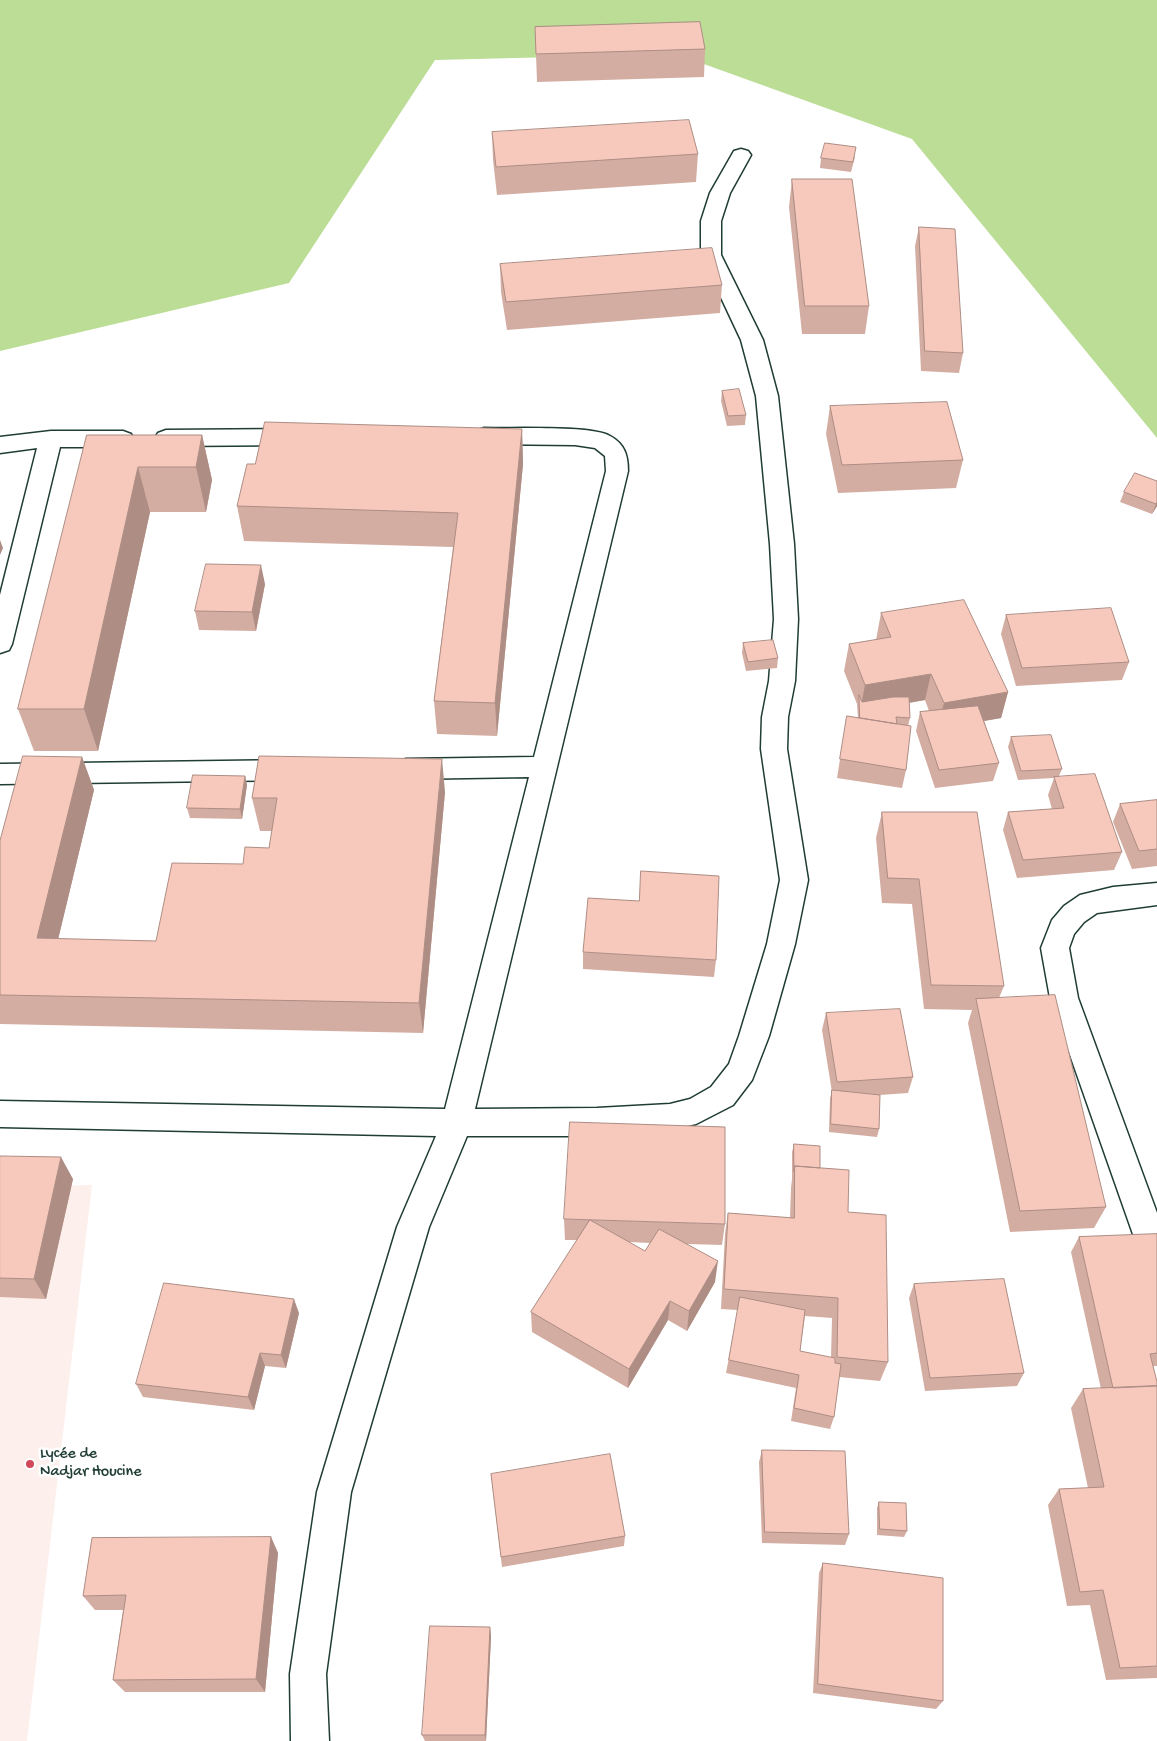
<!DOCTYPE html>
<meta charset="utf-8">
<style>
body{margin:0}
canvas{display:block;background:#fff}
</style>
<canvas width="1157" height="1741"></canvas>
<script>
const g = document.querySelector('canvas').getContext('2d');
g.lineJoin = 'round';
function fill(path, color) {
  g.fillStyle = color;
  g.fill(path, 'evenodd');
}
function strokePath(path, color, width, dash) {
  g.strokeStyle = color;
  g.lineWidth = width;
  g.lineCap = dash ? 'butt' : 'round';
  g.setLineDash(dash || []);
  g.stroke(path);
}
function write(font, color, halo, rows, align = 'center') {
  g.font = font + ' "Gochi Hand",sans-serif';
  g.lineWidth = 5;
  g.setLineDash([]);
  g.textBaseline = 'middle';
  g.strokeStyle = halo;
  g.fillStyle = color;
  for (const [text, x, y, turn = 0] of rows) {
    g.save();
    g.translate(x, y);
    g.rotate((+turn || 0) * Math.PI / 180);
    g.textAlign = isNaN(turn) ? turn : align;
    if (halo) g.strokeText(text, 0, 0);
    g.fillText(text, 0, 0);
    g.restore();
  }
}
const built = new Path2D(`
 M92,1185l-65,556h-27v-554z`);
const green = new Path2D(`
 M0,0h1157v438l-245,-299 -236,-85 -241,6 -146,223 -289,68z`);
const minor = new Path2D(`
 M741,149l7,2 3,4 -21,38 -9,28v34l42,85 15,56 16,148 4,75 -3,62 -7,36 -1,32 21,131 -13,64 -26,92 -17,44 -19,25 -37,19 -26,6 -73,6h-130l-38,91 -78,265 -25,182 3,67h-38l-1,-67 27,-182 80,-265 39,-91 -436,-9v-26l445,8 84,-332 -123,2 -9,-3 -4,-7 4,-7 9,-3 128,-2 72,-286 -1,-15 -10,-8 -20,-3 -91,-1 -8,-3 -3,-5 3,-5 8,-3c25,1 107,-3 126,8 15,8 18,20 18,35l-153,638 122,-1 73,-4 20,-5 21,-12 18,-23 10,-28 28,-92 13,-64 -19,-131 1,-32 7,-36 5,-62 -4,-75 -14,-148 -15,-56 -40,-85v-34l9,-28 24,-42z
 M298,429l8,3 3,5 -3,5 -8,3 -132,1 -8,-3 -3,-5 3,-5 8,-3z
 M51,431h72l8,3 3,5 -3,5 -8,3h-63l-48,197 -3,6 -9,3v-58l37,-147 -37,5v-16z
 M295,760l9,3 4,7 -4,7 -9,3 -295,4v-20z
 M1157,883v22l-60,8 -13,9 -10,12 -5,14 9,50 79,215v59l-11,-4 -5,-11 -91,-259 -9,-50 11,-28 12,-14 16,-11 33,-8z`);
const wall = new Path2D(`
 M535,27l170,22 -1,28 -167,5z
 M492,132l206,22 -2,28 -199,13 -4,-35z
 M855,157l-4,15 -31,-4 1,-10z
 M792,179l77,127 -4,28h-63l-13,-127z
 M919,227l44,126 -4,20 -38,-2 -6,-125z
 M500,264l222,21 -2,28 -213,17 -6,-38z
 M722,391l24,24 -1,10 -18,1 -6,-25z
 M830,406l133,54 -7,28 -118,5 -12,-59z
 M522,429l1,35 -26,272 -60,-2 -3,-33 19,-154 -209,-6 -7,-35 18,-42z
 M87,435h115l10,45 -6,32h-56l-52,239h-64l-16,-42z
 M1157,481v25l-5,8 -32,-12 4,-10z
 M265,584l-9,47 -57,-1 -4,-19z
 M881,613l127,79 -7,26 -17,3 15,42 -6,18 -58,7 -19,-57 4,-19 9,-1 -4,-11 -16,3 1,15 -2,8 -2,44 -4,18 -65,-10 10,-62 11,2 -1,-14 -13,-33 5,-27 27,-4z
 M1006,615l123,47 -7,18 -106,6 -15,-52z
 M743,643l35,15 -1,10 -31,3 -4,-18z
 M1011,737l51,32 -3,7 63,76 -8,18 -97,8 -14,-48 5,-18 44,-3 -4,-14 6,-17 -36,2 -10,-33z
 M82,757l12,33 -36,149 98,2 87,-77 26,-16 3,-17h-12l-8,-33 193,-6 -22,241 -423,-9v-183z
 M245,776l2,9 -5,34 -52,-1 -3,-10z
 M1157,800v66l-25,3 -19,-47 7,-18z
 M882,812l122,174 -5,12 107,209 -12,21 -84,4 -42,-209 4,-13 -48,-1 -12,-105 -30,-1 -6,-65z
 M583,952l133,8 -2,17 -131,-8z
 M826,1013l87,64 -5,16 -28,2 -1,34 -2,8 -48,-5 1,-34 2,-6 -10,-62z
 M794,1144l26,24 28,44 40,150 -8,19 -41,-4 -5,40 -4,12 -39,-8 5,-33 -70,-15 12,-63 -17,-1 4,-75 3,-21 62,5 1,-30 1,-9v-27zM805,1316l27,2 -1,40 -31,-7z
 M0,1156l73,23 -27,120 -46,-2z
 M564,1219l161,5 -3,21 -35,-1 28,38 -28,49 -19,-11 -40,68 -96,-56 -1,-20 46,-72h-12zM629,1242l21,1 -5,8z
 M1157,1234v132h-4l4,16v296l-51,2 -16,-75 -23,1 -19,-101 11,-16 29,-1 -17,-80 12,-19h18l-30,-137 8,-15z
 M914,1284l110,89 -7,13 -92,5 -16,-93z
 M299,1313l-13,55 -21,-2 -11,44 -111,-13 -7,-13z
 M762,1450l87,84 -4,11 -83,-2 -3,-81z
 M491,1474l134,62 -1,10 -122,21z
 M879,1502l28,29 -3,6 -27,-2v-27z
 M271,1537l7,16 -13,139h-140l-12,-12 10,-70h-28l-12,-14z
 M823,1563l120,138 -7,8 -123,-16 6,-120z
 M490,1627l1,10 -5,104h-61l-3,-6z`);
const shadedWall = new Path2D(`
 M522,429l1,35 -26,272 -2,-33z
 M202,435l10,45 -6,32 -10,-45z
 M138,467l12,45 -52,239 -14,-42z
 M1157,502v4l-5,8 4,-10z
 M0,540l3,8 -3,7z
 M261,565l4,19 -9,47 -4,-19z
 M931,674l-6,26 -65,11 5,-26z
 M1008,692l-7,26 -64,11 7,-26z
 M82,757l12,33 -43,179 -14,-31z
 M442,759l3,33 -22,241 -4,-30z
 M245,776l2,9 -5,34 -2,-10z
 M61,1157l12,22 -27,120 -12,-20z
 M718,1261l-3,21 -28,49 2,-20z
 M294,1299l5,14 -13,55 -5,-13z
 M670,1301l-2,19 -40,68 1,-19z
 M260,1353l5,13 -11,44 -6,-13z
 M271,1537l7,16 -13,139 -9,-13z
 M490,1627l1,10 -5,104 -1,-6z`);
const building = new Path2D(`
 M700,22l5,27 -169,5 -1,-27z
 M689,120l9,34 -202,13 -4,-35z
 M825,143l31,4 -3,15 -32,-4z
 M792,179h60l17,127h-64z
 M919,227l36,2 8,124 -38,-2z
 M712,248l10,37 -216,17 -6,-38z
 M739,389l7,26 -18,1 -6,-25z
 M947,402l16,58 -121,5 -12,-59z
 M265,422l257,7 -27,274 -61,-2 24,-188 -221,-7 10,-42h8z
 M87,435h115l-6,32h-58l-54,242h-66z
 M1135,473l22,8v21l-1,2 -32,-12z
 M206,564l55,1 -9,47 -57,-1z
 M964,600l44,92 -64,11 -13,-29 -66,11 -16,-41 42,-7 -10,-24z
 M1111,608l18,54 -107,6 -16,-53z
 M773,640l5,18 -30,4 -5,-19z
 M859,695l3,7 31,-5h16l1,21 -14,-1 1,7 -37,-6z
 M978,706l21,57 -60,7 -19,-58z
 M847,716l64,10 -5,44 -66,-11z
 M1051,735l11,34 -41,2 -10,-34z
 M23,756l59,1 -45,181 119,3 16,-78 71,1 2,-17 24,1 8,-50h-25l7,-42 183,3 -23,244 -419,-8v-154z
 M1095,774l27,78 -99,8 -15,-48 56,-4 -10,-31z
 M193,775l52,1 -5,33 -53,-1z
 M1157,800v49l-18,2 -19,-47z
 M882,812h95l27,174 -73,-1 -12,-106 -31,-1z
 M641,871l78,5 -3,84 -133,-8 5,-54 51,3z
 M1055,995l51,212 -86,4 -44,-212z
 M900,1009l13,68 -76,5 -11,-69z
 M832,1090l48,5 -1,34 -48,-5z
 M570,1122l155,5v97l-161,-5z
 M794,1144l26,2v22l-25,-2 -1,5z
 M0,1156l61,1 -27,122 -34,-1z
 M795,1166l54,4 -1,42 38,3 2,147 -51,-5 1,-59 -114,-9 4,-76 66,5z
 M590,1220l55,31 14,-22 59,32 -29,50 -19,-10 -41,68 -98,-57z
 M1157,1234v119l-7,1 7,28v4l-44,2 -34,-151z
 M1004,1279l20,94 -94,5 -16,-94z
 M164,1283l130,16 -13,56 -21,-2 -12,44 -112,-13z
 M740,1297l65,13 -5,41 35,7v5l6,1 -7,53 -40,-9 5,-33 -70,-15z
 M1157,1386v280l-37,2 -17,-78 -23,2 -21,-103 45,-2 -21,-98z
 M762,1450l83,1 4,83 -84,-2z
 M610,1454l15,82 -124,21 -10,-83z
 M879,1502l27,1 1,28 -27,-2z
 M271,1537l-15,142 -143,1 13,-85 -43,1 9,-58z
 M823,1563l120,15v123l-125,-17z
 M430,1626l60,1 -5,108h-63z`);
const markers = [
 [30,1464,5,"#d1495b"]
];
const nearPoinames = [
 ["Lycée de",40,1455],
 ["Nadjar Houcine",40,1473]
];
fill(built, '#fdefeb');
fill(green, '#bbdd96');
strokePath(minor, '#1f3d34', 3);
fill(minor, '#fff');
fill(wall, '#d4ada2');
fill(shadedWall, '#ad8d84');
fill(building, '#f7c9bc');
strokePath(building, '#ad8d84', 1);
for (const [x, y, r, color] of markers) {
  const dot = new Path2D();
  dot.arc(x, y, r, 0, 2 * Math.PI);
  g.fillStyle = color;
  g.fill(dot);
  strokePath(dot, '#fff', 2);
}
write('16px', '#1f3d34', '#fff', nearPoinames, 'left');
</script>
